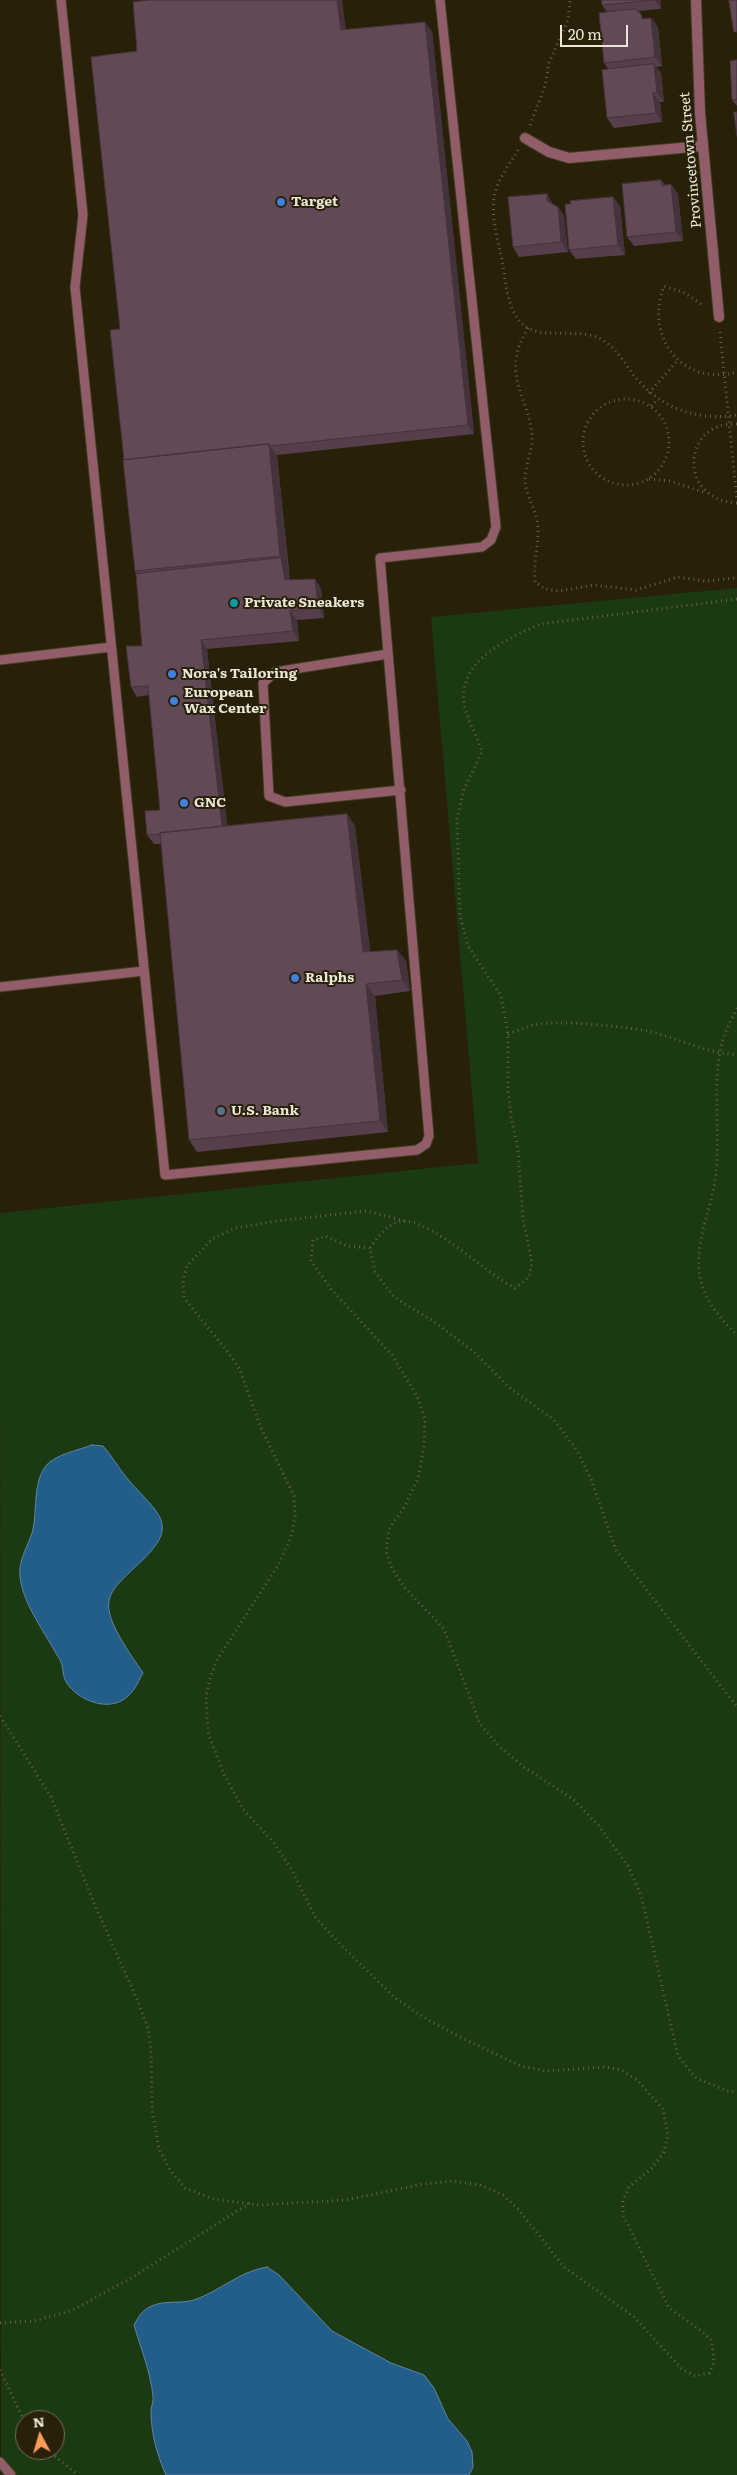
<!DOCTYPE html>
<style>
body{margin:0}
#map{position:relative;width:737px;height:2475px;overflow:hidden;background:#282008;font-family:Literata,serif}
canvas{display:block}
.north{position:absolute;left:15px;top:2410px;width:50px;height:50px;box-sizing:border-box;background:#282008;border:1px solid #766f5b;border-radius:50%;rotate:354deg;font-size:14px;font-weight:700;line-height:20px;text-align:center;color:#ebe6d7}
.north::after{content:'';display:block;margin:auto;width:18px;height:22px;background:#ff9b59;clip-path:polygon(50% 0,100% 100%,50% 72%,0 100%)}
.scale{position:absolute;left:560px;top:25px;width:68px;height:22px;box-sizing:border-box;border:2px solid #ebe6d7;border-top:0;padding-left:6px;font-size:15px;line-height:18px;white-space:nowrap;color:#ebe6d7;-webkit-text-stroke:4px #282008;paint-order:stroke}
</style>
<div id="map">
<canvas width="737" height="2475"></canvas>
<div class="north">N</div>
<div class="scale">20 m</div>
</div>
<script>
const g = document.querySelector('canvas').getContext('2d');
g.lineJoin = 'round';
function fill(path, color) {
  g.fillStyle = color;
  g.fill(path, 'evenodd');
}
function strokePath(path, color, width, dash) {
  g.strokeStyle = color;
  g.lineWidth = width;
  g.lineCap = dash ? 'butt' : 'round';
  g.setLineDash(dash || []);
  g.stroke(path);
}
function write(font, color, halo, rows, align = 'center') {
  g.font = font + ' Literata,serif';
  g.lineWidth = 4;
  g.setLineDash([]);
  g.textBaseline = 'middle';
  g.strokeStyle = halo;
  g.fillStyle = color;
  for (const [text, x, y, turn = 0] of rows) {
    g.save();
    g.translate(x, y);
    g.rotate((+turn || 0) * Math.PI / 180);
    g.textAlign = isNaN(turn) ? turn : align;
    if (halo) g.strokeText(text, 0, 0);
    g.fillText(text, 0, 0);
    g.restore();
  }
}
const green = new Path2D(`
 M737,588v1887h-736l-1,-1262 478,-50 -47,-546zM25,2420h30v30h-30z`);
const water = new Path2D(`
 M92,1445l11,1c9,10 15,21 23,31 33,39 58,47 8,91 -9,9 -23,20 -25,33 -4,20 23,55 34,72 -4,7 -8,17 -14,22 -17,18 -47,7 -60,-9 -7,-8 -5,-15 -8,-24 -2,-5 -6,-9 -8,-14 -12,-21 -30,-46 -33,-71 -2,-16 7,-29 12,-44 6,-21 0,-47 13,-66 8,-12 34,-17 47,-22z
 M267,2267l12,8 53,56 59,32 33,12 10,13 14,31 19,22 5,11 1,15 -4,8h-303c-9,-20 -15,-42 -15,-64 0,-5 3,-10 2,-15 -3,-26 -12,-47 -19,-71 5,-9 8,-15 18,-19 12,-6 29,-2 42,-6 26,-9 46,-29 73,-33z`);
const path = new Path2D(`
 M530,125l15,-39 4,-23 19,-43 2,-20
 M518,150c-9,15 -21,30 -24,48 -3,24 5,44 9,67 3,20 5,54 27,64 24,10 56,-3 77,14 13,10 19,23 29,35 26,31 62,43 101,37
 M701,304l-16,-11 -21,-7c-20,51 18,101 73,86
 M528,328c-8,14 -14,27 -12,44 2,22 14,39 16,63 1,15 -7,30 -7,45 1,18 14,34 13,52 0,18 -5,32 -3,50l10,7 14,2 35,-6 42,5 42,-13 27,4 32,-3
 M720,332l17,169
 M649,393l28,-32
 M583 442a43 43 0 1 1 86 0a43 43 0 1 1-86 0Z
 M651,406l7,-7
 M737,424c-55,-3 -60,76 0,79
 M649,479l21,2 36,12
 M737,599l-196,25c-34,14 -87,39 -76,84 4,16 13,29 17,44l-18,37 -7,30 3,96 8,31 33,50 7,38v55l3,27 7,34 5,69 9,44 -3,14 -14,11c-30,-15 -77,-63 -109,-67 -16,-1 -28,15 -36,27l5,24 19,25 39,24 41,31 37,37 42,30 23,30 15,30 25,71 121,157
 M737,1008c-4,9 -10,19 -13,28 -14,39 -2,101 -9,145 -5,32 -18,55 -16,89 2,26 20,48 38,65
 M508,1034c9,-3 17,-7 26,-9 21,-6 100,2 122,8 27,8 53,20 81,22
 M370,1248l-23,-2 -21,-10 -13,4 -2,21 20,28 61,66 25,41 8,23 -1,28 -6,31 -13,28 -16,23 -3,22 6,18 13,19 39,41 36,95 19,22 25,21 49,32 26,27 29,40 13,29 37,161 18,22 31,13 10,1
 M0,1716l51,81 45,111 41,91 11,29 3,20 1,62 7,39 11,21 15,18 28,11 46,6 87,-5 77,-16 30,-3 27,4 23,10 16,15 45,57 70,50 49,53 12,6 14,-3 5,-10 -2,-22 -12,-11 -31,-22 -46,-93v-14l6,-14 23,-19 12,-16 4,-18 -5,-25 -26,-29 -16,-10 -14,-3 -61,4 -25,-5 -59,-28 -34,-18 -33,-22 -57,-56 -23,-25 -22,-45 -19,-29 -32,-35 -18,-34 -15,-38 -2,-19 -1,-22 5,-20 6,-15 60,-93 14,-29 4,-22 -1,-20 -33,-68 -21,-58 -13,-19 -43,-53 -1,-17 4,-15 25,-27 23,-11 42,-7 90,-10 38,10
 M0,2323l34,-2 39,-11 58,-32 119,-75
 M0,2370l25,53
 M47,2450l31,25`);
const lane = new Path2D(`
 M61,0l22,215 -8,72 90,888 252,-25 9,-6 3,-8 -49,-578 102,-11 9,-7 5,-13 -56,-527
 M388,654l-113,18 -12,11 6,113 16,6 116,-12
 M0,660l111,-13
 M0,987l144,-16
 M0,2462l11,13`);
const street = new Path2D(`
 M696,0l4,113 19,204
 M525,138l24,14 20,6 134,-12`);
const wall = new Path2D(`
 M602,0h59v9l-23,2 6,8 7,-1 7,9 4,39 -6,1 5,6 3,29h-4l2,20 -48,6 -7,-10 1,-49 -4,-6 3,-51 -5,-7z
 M346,30l86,1 42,403 -197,21 13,125 25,-1 6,9 3,30 -27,2 2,21 -92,8 20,177 120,-12 8,12 15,126 27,-2 9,11 4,30 -35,5 13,136 -191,20 -8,-12 -28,-296h-7l-7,-9 13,-25 -11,-115 -12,2 -6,-10 11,-41 -6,-72 -1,-3 -11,-111 -4,-131z
 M737,60v46l-5,-6z
 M661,180l4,5 6,-1 7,10 5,47 -49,5 -7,-9z
 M613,197l7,9 5,49 -49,4 -7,-9z
 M553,204l5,3 6,9 4,36 -49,5 -6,-10z`);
const shadedWall = new Path2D(`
 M337,0h5l5,39 -6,-9z
 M655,0h6v9z
 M651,18l7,9 4,39 -7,-9z
 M425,22l7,9 42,403 -6,-9z
 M654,64l7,9 3,29 -7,-9z
 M653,93l7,9 2,20 -6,-9z
 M671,184l7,10 5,47 -7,-9z
 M547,194l6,10 1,6 -7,-9z
 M613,197l7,9 5,49 -7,-10z
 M558,207l6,9 4,36 -7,-10z
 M269,444l8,12 11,112 3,21 -6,-9 -4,-22 -1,-2z
 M315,579l6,9 3,30 -6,-10z
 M290,611l7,9 2,21 -6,-10z
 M201,640l6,9 22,190 -7,-10z
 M347,814l8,12 17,138 -9,-12z
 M397,950l9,11 4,30 -8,-11z
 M366,984l9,12 13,136 -8,-11z`);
const building = new Path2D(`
 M150,0h187l4,30 84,-8 43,403 -198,21 -1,-2 -145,16 -14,-130 10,-1 -29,-272 46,-6 -4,-49z
 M602,0h53l-53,5z
 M729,0h8v32h-3z
 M635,9l6,5 1,5 9,-1 4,39 -51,6 -5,-50z
 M737,60v39l-5,1 -2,-39z
 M654,64l3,29h-4l3,20 -49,5 -5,-48z
 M734,112h3v24z
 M661,180l1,6 9,-2 5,48 -49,5 -5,-53z
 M547,194v7l11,6 3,35 -48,5 -5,-50z
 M613,197l5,48 -49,5 -4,-46h6l-1,-3z
 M269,444l11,112 -145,15 -12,-111z
 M281,558l4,22 30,-1 3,29 -28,3 3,20 -92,9 21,186 -62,7v1l-13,1 -2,-24 15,-1 -12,-124 -17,1 -5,-41h16l-6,-72z
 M347,814l16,138 34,-2 5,30 -36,4 14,137 -191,19 -29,-307z`);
const markers = [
 [281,202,5,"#3f7fe0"],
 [234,603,5,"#0f9aa8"],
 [172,674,5,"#3f7fe0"],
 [174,701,5,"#3f7fe0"],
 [184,803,5,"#3f7fe0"],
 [295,978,5,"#3f7fe0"],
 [221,1111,5,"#5c6f8a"]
];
const streetNames = [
 ["Provincetown Street",691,160,-95]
];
const poiNames = [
 ["Target",291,202],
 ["Private Sneakers",244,603],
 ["Nora's Tailoring",182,674],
 ["European",184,693],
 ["Wax Center",184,709],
 ["GNC",194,803],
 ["Ralphs",305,978],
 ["U.S. Bank",231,1111]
];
fill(green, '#1b3a13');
fill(water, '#235d89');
strokePath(water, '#5f86a0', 1);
strokePath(lane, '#433c25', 11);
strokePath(street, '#433c25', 12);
strokePath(path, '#665f4a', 3, [1, 4]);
strokePath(lane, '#915d68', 9);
strokePath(street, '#915d68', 10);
fill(wall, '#543f4a');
fill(shadedWall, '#45333c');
fill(building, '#624956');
strokePath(building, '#45333c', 1);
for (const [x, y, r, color] of markers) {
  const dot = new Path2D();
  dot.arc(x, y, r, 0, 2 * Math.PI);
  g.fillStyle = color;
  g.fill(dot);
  strokePath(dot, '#282008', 2);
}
write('14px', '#ebe6d7', '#282008', streetNames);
write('bold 14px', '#ebe6d7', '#282008', poiNames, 'left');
</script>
